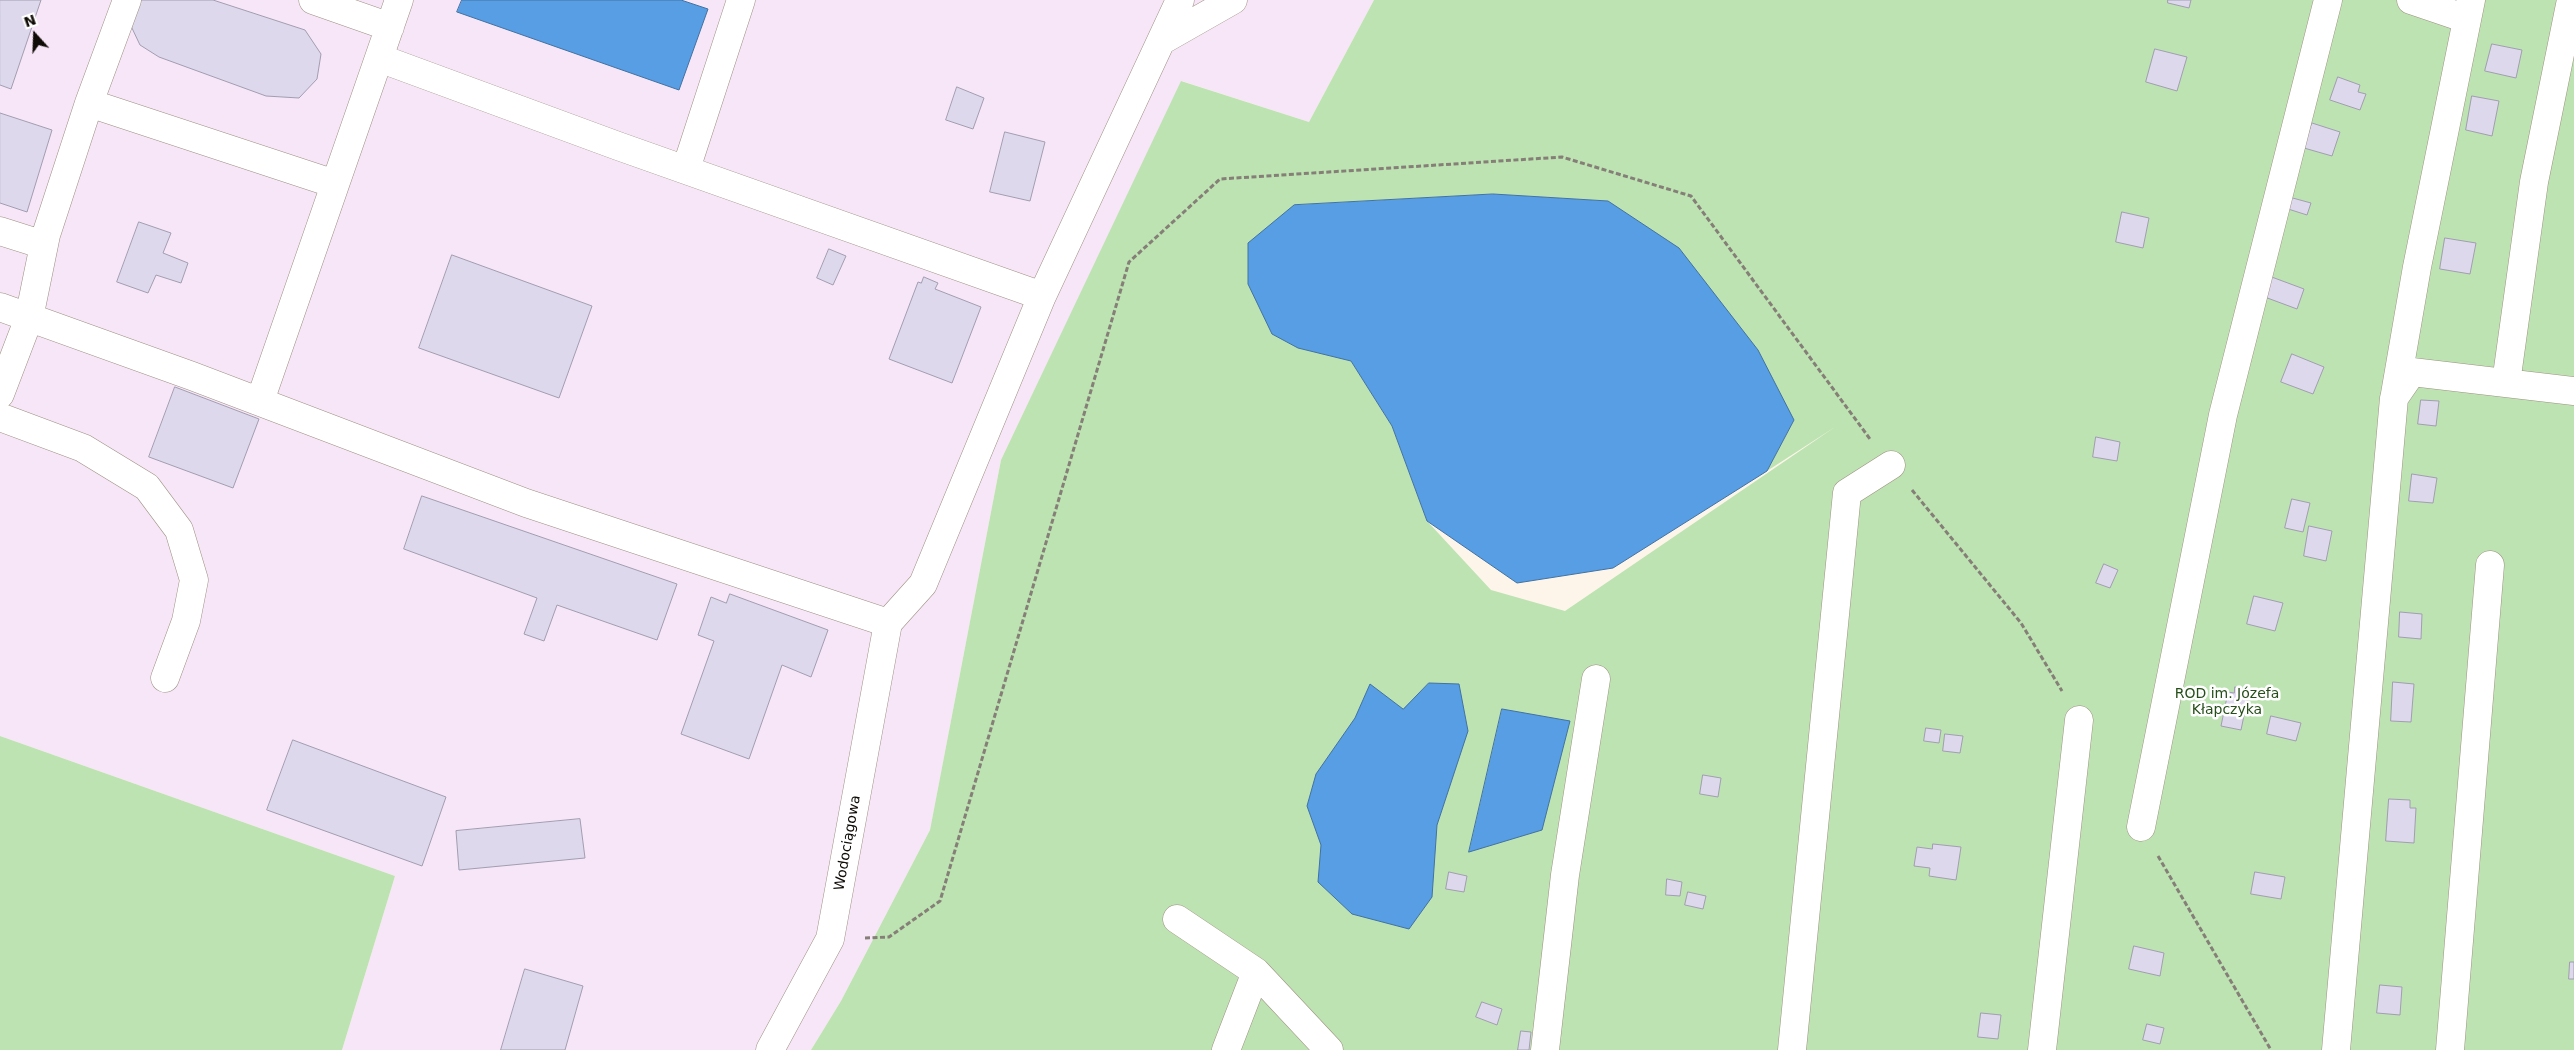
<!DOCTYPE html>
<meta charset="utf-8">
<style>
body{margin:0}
#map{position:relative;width:2574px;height:1050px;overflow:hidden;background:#fdf5ea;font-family:"DejaVu Sans",sans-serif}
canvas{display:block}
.north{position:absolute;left:10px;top:10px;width:50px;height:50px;-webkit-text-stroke:4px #fff;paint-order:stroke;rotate:340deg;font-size:14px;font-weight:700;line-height:20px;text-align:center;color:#0f0b06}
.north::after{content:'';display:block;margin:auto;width:18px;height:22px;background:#0f0b06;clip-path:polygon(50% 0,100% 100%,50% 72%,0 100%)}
</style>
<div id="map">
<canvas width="2574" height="1050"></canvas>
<div class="north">N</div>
</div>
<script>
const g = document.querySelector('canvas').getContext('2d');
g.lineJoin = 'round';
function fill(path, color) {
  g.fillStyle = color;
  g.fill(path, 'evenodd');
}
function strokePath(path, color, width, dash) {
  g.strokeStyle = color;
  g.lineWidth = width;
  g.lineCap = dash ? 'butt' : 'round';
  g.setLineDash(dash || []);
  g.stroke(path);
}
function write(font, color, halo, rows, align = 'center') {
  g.font = font + ' "DejaVu Sans",sans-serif';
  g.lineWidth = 5;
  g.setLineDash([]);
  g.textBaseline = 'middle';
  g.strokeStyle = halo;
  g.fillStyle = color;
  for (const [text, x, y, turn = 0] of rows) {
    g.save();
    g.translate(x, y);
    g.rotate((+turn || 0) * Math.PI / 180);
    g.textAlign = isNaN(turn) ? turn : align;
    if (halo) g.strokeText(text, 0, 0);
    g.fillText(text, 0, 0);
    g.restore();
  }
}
const industrial = new Path2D(`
 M0,0h1374l-65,122 -127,-41 -181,379 -71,370 -89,171 -30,49h-469l53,-174 -395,-140z`);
const green = new Path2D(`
 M1374,0h1200v1050h-1763l30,-49 89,-171 71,-370 180,-379 128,41zM1493,194l115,7 186,219 -27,51 68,-44 -270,184 -74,-21 -64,-69 -35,-95 -41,-65 -57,-156z
 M0,736l395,140 -53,174h-342z`);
const water = new Path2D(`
 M462,0h219l27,9 -29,81 -222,-78z
 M1493,194l115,7 71,47 79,102 36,70 -27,51 -154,97 -96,15 -90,-62 -35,-95 -41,-65 -53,-13 -26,-14 -24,-50v-41l46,-38z
 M1429,683l30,1 9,47 -31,94 -5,72 -23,32 -57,-15 -34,-32 3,-37 -14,-39 9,-32 39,-56 15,-34 33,25z
 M1502,709l68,12 -28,109 -73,22z`);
const building = new Path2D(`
 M0,0h41l-30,89 -11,-4z
 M140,0h73l92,30 16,24 -4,25 -18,19 -33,-2 -107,-39 -19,-12 -9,-19z
 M2168,0h23l-2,8 -21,-5z
 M2492,44l30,6 -6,28 -31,-7z
 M2155,49l32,8 -10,34 -31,-9z
 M2338,77l22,8 -2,7 8,2 -6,16 -30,-10z
 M957,87l27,11 -11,31 -27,-9z
 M2472,96l27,5 -7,35 -26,-6z
 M0,113l52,17 -25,82 -27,-9z
 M2312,123l28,9 -8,24 -28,-8z
 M1005,132l40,10 -15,59 -40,-9z
 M2289,197l22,6 -4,12 -22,-7z
 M2122,212l27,6 -6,30 -27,-6z
 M139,222l32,11 -8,20 25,10 -7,20 -25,-8 -8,18 -31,-11z
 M2445,238l31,5 -6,31 -30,-5z
 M829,249l17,7 -13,29 -16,-7z
 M452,255l140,51 -33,92 -140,-50z
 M2269,276l35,13 -7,20 -35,-13z
 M924,277l14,6 -3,6 46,18 -29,76 -63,-24 29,-77 3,1z
 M2292,354l32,13 -11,27 -32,-12z
 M175,387l84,32 -26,69 -84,-31z
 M2421,400l18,1 -3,25 -18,-2z
 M2096,437l24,5 -3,19 -24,-4z
 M2412,474l25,4 -4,25 -24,-2z
 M422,496l255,88 -20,56 -100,-35 -13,36 -20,-7 13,-36 -133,-49z
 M2292,499l18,4 -7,29 -18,-4z
 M2309,526l23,5 -6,30 -22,-5z
 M2104,564l14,6 -8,18 -14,-5z
 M730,594l98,36 -17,47 -29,-12 -33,94 -68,-25 33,-93 -16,-6 13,-38 15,6z
 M2254,596l29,7 -8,28 -28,-7z
 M2400,612l22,2 -1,25 -22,-2z
 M2393,682l21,2 -3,38 -20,-1z
 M2235,687l10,2 -1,6 4,1 -7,34 -20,-4 7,-34 6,1z
 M2271,716l30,7 -5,18 -29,-7z
 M1926,728l15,2 -2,13 -15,-2z
 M1945,734l18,2 -3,17 -17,-2z
 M293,740l153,57 -24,69 -155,-56z
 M1703,775l18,3 -3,19 -18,-3z
 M2389,799l21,1v8h6l-2,35 -28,-2z
 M580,819l5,39 -126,12 -3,-39z
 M1933,844l28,3 -5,33 -27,-4 1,-8 -16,-2 3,-19 15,2z
 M1449,872l18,4 -3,16 -18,-3z
 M2255,872l30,5 -4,22 -30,-5z
 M1667,879l15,3 -2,14 -14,-1z
 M1688,892l18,4 -3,13 -18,-4z
 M2134,946l30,7 -4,23 -31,-7z
 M2570,962h4v17h-5z
 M525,969l58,17 -18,64h-64z
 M2380,985l22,2 -2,28 -23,-2z
 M1482,1002l20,7 -5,16 -21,-8z
 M1981,1013l20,2 -3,24 -20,-2z
 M2147,1024l17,4 -4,16 -17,-4z
 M1521,1031l10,1 -2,18h-11z`);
const path = new Path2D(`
 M1912,490l109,133 41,68
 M2158,856l113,194
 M865,938l24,-1 51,-36 189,-639 91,-83 342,-22 129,39 179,243`);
const minor = new Path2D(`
 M313,0l77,27
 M2411,0l56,19
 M1161,41l72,-41
 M379,58l239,88 424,150
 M89,103l246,81
 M686,169l55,-169
 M0,231l44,14
 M0,307l192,69 334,127 362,120
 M2506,383l28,-201 37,-182
 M0,394l29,-76 17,-83 43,-132 38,-103
 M2395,394l22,-127 54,-267
 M260,401l139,-401
 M0,417l83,31 64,39 32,43 15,50 -8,41 -21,57
 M888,623l35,-39 119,-288 138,-296
 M2141,827l82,-412 105,-415
 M1177,919l79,53 73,78
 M770,1050l60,-111 58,-316
 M1226,1050l30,-78
 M1545,1050l20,-175 31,-196
 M1792,1050l55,-557 44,-28
 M2042,1050l37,-330
 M2336,1050l58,-652 18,-26 162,19
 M2450,1050l40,-485`);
const parkNames = [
 ["ROD im. Józefa",2227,694],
 ["Kłapczyka",2227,710]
];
const streetNames = [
 ["Wodociągowa",848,843,-80]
];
fill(industrial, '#f7e6f7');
fill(green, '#bde3b2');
fill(water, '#589ee5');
strokePath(water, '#4272a2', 1);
fill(building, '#ddd8ec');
strokePath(building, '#a29eb1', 1);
strokePath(minor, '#9e9181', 29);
strokePath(path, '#857f77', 3, [5, 2.5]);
strokePath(minor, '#fff', 28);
write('14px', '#254e19', '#fff', parkNames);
write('14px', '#0f0b06', '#fff', streetNames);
</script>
